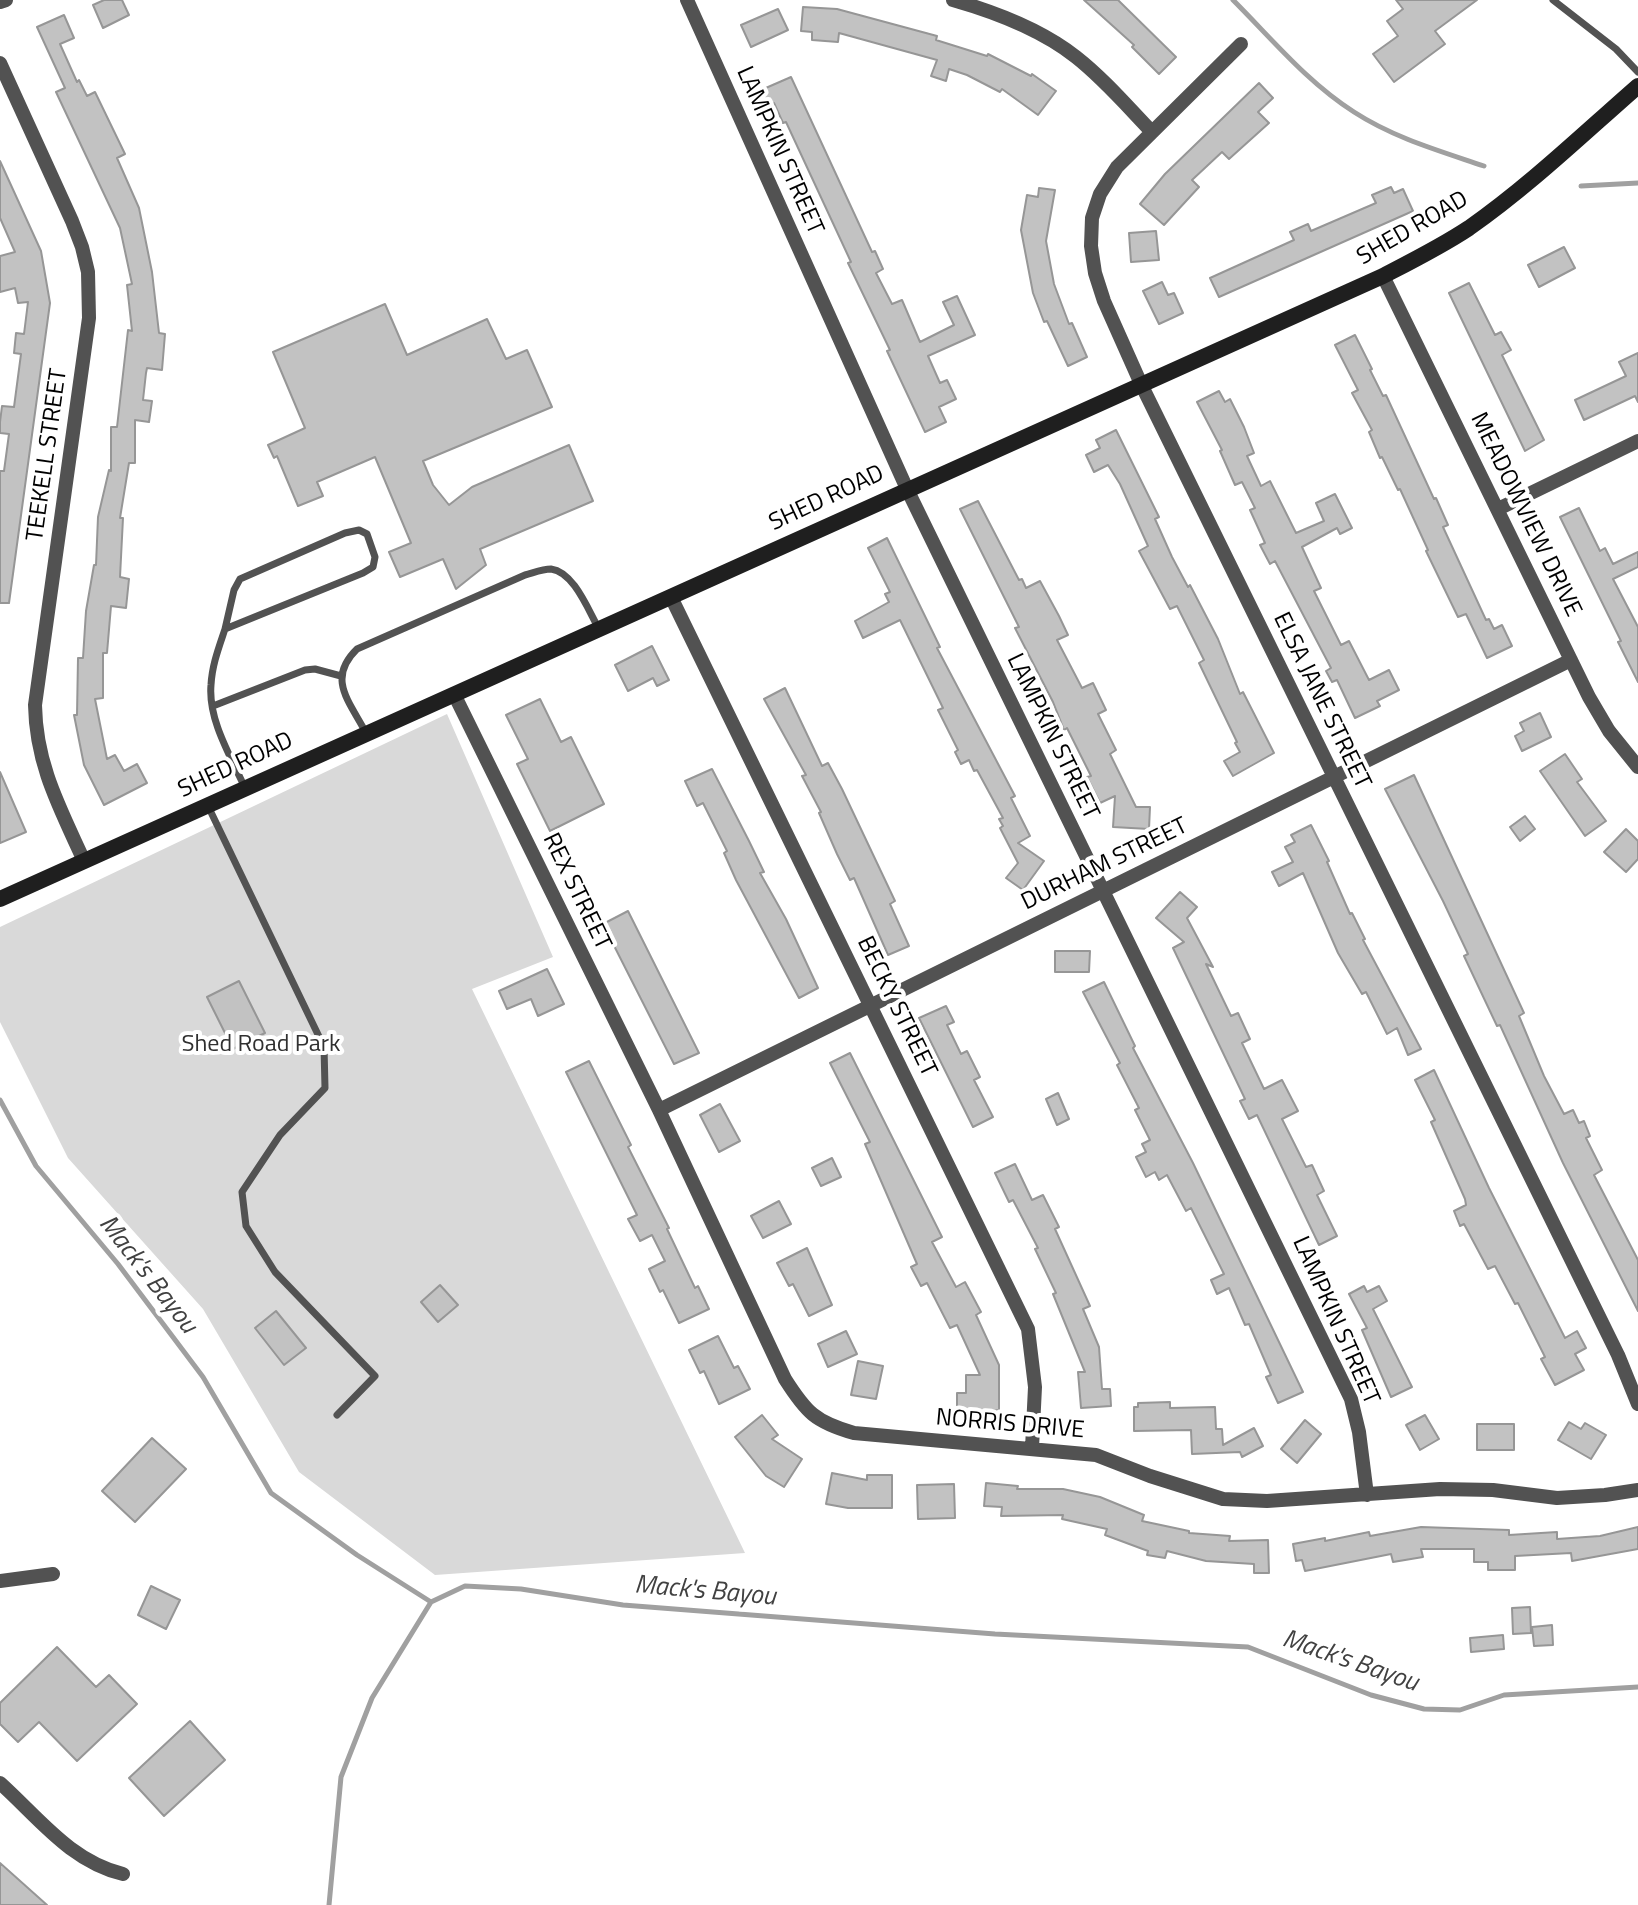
<!DOCTYPE html>
<style>
body{margin:0}
canvas{display:block;background:#fff}
</style>
<canvas width="1638" height="1905"></canvas>
<script>
const g = document.querySelector('canvas').getContext('2d');
g.lineJoin = 'round';
function fill(path, color) {
  g.fillStyle = color;
  g.fill(path, 'evenodd');
}
function strokePath(path, color, width, dash) {
  g.strokeStyle = color;
  g.lineWidth = width;
  g.lineCap = dash ? 'butt' : 'round';
  g.setLineDash(dash || []);
  g.stroke(path);
}
function write(font, color, halo, rows, align = 'center') {
  g.font = font + ' "Titillium Web",sans-serif';
  g.lineWidth = 8;
  g.setLineDash([]);
  g.textBaseline = 'middle';
  g.strokeStyle = halo;
  g.fillStyle = color;
  for (const [text, x, y, turn = 0] of rows) {
    g.save();
    g.translate(x, y);
    g.rotate((+turn || 0) * Math.PI / 180);
    g.textAlign = isNaN(turn) ? turn : align;
    if (halo) g.strokeText(text, 0, 0);
    g.fillText(text, 0, 0);
    g.restore();
  }
}
const green = new Path2D(`
 M447,714l106,243 -81,32 273,564 -310,22 -136,-103 -96,-163 -135,-151 -68,-136v-95z`);
const stream = new Path2D(`
 M1233,0c39,39 74,82 121,112 40,26 86,39 130,54
 M1581,186l57,-3
 M0,1100l36,66 82,98 85,113 68,116 86,62 74,47 34,-16 56,3 102,16 372,29 253,13 123,48 53,14 36,1 44,-15 134,-8
 M329,1905l12,-128 31,-79 59,-96`);
const building = new Path2D(`
 M104,0h18l7,15 -26,13 -10,-23z
 M1084,0h34l58,57 -17,17 -27,-27 2,-2z
 M1396,0h81l-42,31 10,13 -51,38 -21,-28 25,-18 -11,-15 16,-12z
 M803,7l34,2 100,27 -1,4 51,16 1,-2 43,22 1,-2 24,17 -18,24 -36,-26 -2,3 -33,-17 -18,-6 -3,12 -15,-5 6,-16 -98,-27 -1,9 -26,-2v-8l-11,-1z
 M778,9l10,21 -37,17 -10,-22z
 M64,15l10,23 -14,6 17,38 2,-2 8,16 8,-4 30,62 -8,4 22,50 13,64 7,61 6,1 -3,36 -15,-2 -1,5 -3,27 9,1 -3,21 -14,-2v43h-6l-9,55h3l-3,59 9,2 -3,29 -15,-2 -4,47h-4v45l-8,1 12,60 8,-4 9,16 13,-7 10,19 -43,22 -20,-40 -10,-50h3l1,-57h5l3,-47 8,-46h2l2,-48 11,-47 2,1v-44h6l11,-97 4,1 -5,-46 5,-1 -12,-56 -64,-136 9,-4 -28,-61z
 M791,77l81,175 3,-1 8,18 -7,4 16,31 10,-4 18,42 34,-17 -11,-23 14,-6 18,39 -47,21 12,27 7,-3 9,19 -17,8 7,15 -21,10 -38,-81 3,-1 -42,-87 3,-1 -65,-140 -3,1 -9,-20 -15,6 -7,-15z
 M1259,83l14,15 -15,14 11,11 -40,36 -7,-7 -30,28 7,7 -35,38 -24,-21 25,-30z
 M0,161l41,90 9,52 -41,300h-9v-132h4l5,-37 -9,-1v-11l2,-16 12,1 7,-53 -7,-1 2,-20 8,1 4,-32 -10,1 -3,-15 -15,4v-36l15,-4 -15,-34z
 M1391,187l3,6 9,-4 10,22 -194,86 -9,-19 84,-38 -4,-8 18,-8 3,7 65,-28 -4,-8z
 M1039,188l16,2 -9,51 8,43 15,40 3,-1 15,34 -19,9 -21,-45 -3,1 -11,-29 -12,-63 6,-35 11,2z
 M1156,231l3,29 -28,2 -2,-29z
 M1564,247l11,21 -36,19 -11,-22z
 M1162,282l6,13 6,-2 9,20 -24,11 -16,-33z
 M1469,283l26,52 6,-3 10,18 -9,5 42,85 -19,11 -76,-158z
 M385,304l22,51 80,-36 19,40 21,-9 25,57 -129,54 10,24 16,20 23,-18 97,-42 24,56 -113,48 6,16 -30,24 -13,-30 -43,18 -11,-25 22,-9 -36,-86 -58,25 6,14 -25,10 -21,-50 -3,2 -6,-13 37,-17 -32,-76z
 M1355,335l17,34 -2,1 13,26 3,-1 48,104 2,-1 12,27 -5,2 43,93 3,-1 5,10 8,-4 10,21 -25,12 -21,-44 -8,3 -32,-66 2,-1 -28,-61 -2,1 -16,-33 -2,1 -11,-26 3,-2 -20,-37 6,-3 -23,-45z
 M1638,353v49l-3,-6 -51,24 -9,-20 51,-24 -7,-14z
 M1219,391l6,11 5,-3 14,28 10,26 -7,3 14,30 9,-5 26,52 28,-12 -8,-18 19,-9 17,34 -12,6 -3,-6 -35,19 19,41 -7,3 27,54 8,-4 20,39 20,-10 10,20 -22,11 3,5 -25,12 -18,-38 -5,2 -6,-11 5,-3 -56,-107 -5,3 -10,-19 5,-2 -15,-33 5,-2 -13,-26 -7,3 -15,-34 2,-1 -25,-48z
 M1116,430l43,87 -4,2 17,38 16,30 2,-2 28,54 22,55 3,-2 31,61 -41,23 -9,-15 16,-9 -5,-9 2,-1 -38,-79 5,-3 -27,-54 -7,3 -31,-58 9,-5 -28,-62 -12,-19 -14,7 -8,-17 14,-7 -4,-8z
 M978,501l41,79 3,-1 4,9 14,-7 19,35 9,19 -11,5 25,48 11,-5 13,27 -8,4 18,36 -6,4 26,53h14l-1,22 -36,-2 2,-31 -15,7 -13,-26 4,-1 -24,-48 -3,2 -11,-28 -38,-74 4,-1 -59,-118z
 M1579,508l21,43 5,-3 8,16 25,-12v15l-25,12 25,48v55l-20,-40 3,-1 -61,-124z
 M887,538l53,109 -3,1 78,148 -4,2 19,38 -12,7 26,18 -21,29 -17,-12 12,-15 -18,-35 3,-2 -4,-7 4,-1 -26,-48 -3,1 -5,-11 -8,4 -6,-12 3,-2 -20,-40 5,-2 -43,-88 -37,18 -8,-17 34,-19 -4,-8 5,-2 -22,-44z
 M652,646l17,34 -12,6 -4,-8 -25,13 -13,-26z
 M785,688l37,78 6,-3 14,26 53,112 -5,3 19,42 -21,9 -34,-77 -4,2 -13,-26 -18,-41 2,-1 -19,-36 4,-1 -42,-76z
 M540,699l21,43 10,-5 33,67 -54,27 -33,-67 11,-5 -22,-44z
 M1540,713l11,24 -29,14 -7,-15 9,-5 -4,-8z
 M1565,754l17,25 -5,3 29,39 -21,15 -45,-65z
 M712,769l37,72 15,31 -4,1 26,46 32,69 -19,10 -63,-118 -12,-27 3,-2 -24,-48 -6,3 -12,-25z
 M0,772l26,60 -26,11z
 M1414,775l110,238 -5,3 25,60 20,38 9,-4 6,13 5,-2 6,15 -4,2 16,32 -8,5 44,85v51l-75,-148 -63,-138 -3,1 -17,-36 -16,-34 4,-2 -25,-53 -58,-112z
 M1525,816l10,13 -15,12 -10,-14z
 M1311,825l18,36 -2,1 23,52 2,-1 13,26 -2,1 58,109 -13,6 -11,-27 -10,6 -21,-42 -4,2 -24,-41 -35,-80 -24,13 -7,-14 21,-10 -8,-15 10,-5 -4,-7z
 M1626,829l12,12v18l-12,13 -22,-20z
 M1180,892l17,15 -10,11 26,49 -7,-3 25,52 7,-3 12,26 -8,4 22,46 18,-9 16,31 -16,8 24,48 6,-2 12,26 -7,4 20,41 -18,9 -62,-130 -8,4 -9,-18 5,-2 -72,-151 11,-6 -28,-24z
 M628,911l71,142 -25,11 -71,-140z
 M1055,951h35l-1,21h-34z
 M547,969l17,35 -26,12 -7,-17 -24,10 -8,-18z
 M239,981l26,52 -32,16 -26,-52z
 M1104,982l31,64 -2,2 60,115 110,229 -25,11 -12,-26 5,-2 -22,-51 -4,1 -16,-37 -12,6 -6,-14 13,-6 -33,-66 -5,3 -19,-36 -8,5 -4,-8 -9,5 -10,-20 10,-5 -4,-8 8,-4 -15,-30 4,-2 -22,-43 3,-2 -37,-71z
 M946,1006l8,16 -7,3 14,29 6,-3 13,26 -6,3 19,37 -20,10 -54,-109z
 M850,1053l92,184 -10,5 24,45 9,-5 16,30 -5,3 23,50v45l-42,1v-18h9v-18h14l-23,-50 -7,3 -23,-45 -6,3 -10,-19 6,-3 -52,-120 5,-2 -40,-79z
 M589,1061l42,84 -3,2 41,81 -2,1 28,59 3,-2 11,23 -30,14 -16,-33 -3,2 -11,-23 16,-8 -13,-26 -12,6 -12,-22 9,-4 -71,-143z
 M1434,1070l55,118 76,150 12,-7 9,17 -11,6 9,16 -29,15 -14,-26 4,-2 -27,-54 -3,1 -20,-38 -7,3 -24,-45 -4,2 -6,-15 12,-6 -1,-6 -34,-77 4,-2 -20,-40z
 M1058,1093l11,26 -12,6 -11,-26z
 M720,1104l20,37 -21,11 -19,-37z
 M832,1158l9,19 -20,9 -9,-18z
 M1015,1164l17,36 11,-5 16,32 -4,2 35,77 -7,3 16,38 3,42h8l1,17 -30,2 -3,-36h7l-32,-78 3,-1 -21,-44 3,-1 -25,-48 -4,2 -14,-29z
 M779,1201l12,23 -28,14 -12,-22z
 M807,1248l25,57 -23,11 -16,-32 -4,2 -12,-23z
 M440,1285l18,20 -20,17 -17,-20z
 M1364,1286l3,6 12,-6 8,15 -14,8 39,78 -21,10 -29,-67 5,-2 -18,-34z
 M276,1311l30,37 -22,17 -29,-37z
 M846,1331l11,23 -29,13 -10,-23z
 M718,1336l16,32 4,-2 12,23 -31,15 -15,-33 -4,2 -11,-23z
 M858,1361l25,5 -7,33 -25,-4z
 M1170,1402v6l45,-1 1,22h6l1,16 31,-17 9,18 -21,11 -2,-5 -48,2 -1,-24 -57,1v-24h4v-4z
 M762,1415l16,20 -6,4 30,20 -18,28 -18,-11 -31,-39z
 M1425,1415l14,24 -19,11 -14,-25z
 M1305,1420l16,14 -24,29 -16,-14z
 M1569,1422l12,7 4,-6 21,12 -15,24 -33,-19z
 M1477,1424h37v26h-37z
 M152,1438l34,31 -51,53 -33,-31z
 M832,1473l35,7v-5h25v33h-44l-22,-4z
 M986,1483l32,3 -1,3h46l37,8 44,18 -2,6 47,10v2l41,3 -1,5 39,-1 1,33h-15v-9l-48,-3 -39,-10 -2,7 -18,-3 1,-4 -43,-16 2,-6 -45,-10 1,-4 -62,1 1,-9 -18,-1z
 M954,1484l1,34 -37,1 -1,-34z
 M1421,1527l88,3v5l48,-3v7l43,-3 38,-9v22l-66,12 -1,-8 -56,3v14h-27v-8h-14v-13h-53l2,8 -30,5 -2,-8 -86,17 -3,-11 -6,1 -3,-17 32,-6v3l44,-9 1,4z
 M151,1586l29,14 -14,29 -28,-14z
 M1530,1607l1,26 -18,1 -1,-26z
 M1552,1625l1,20 -19,1 -2,-19z
 M1503,1635l1,14 -33,3 -1,-14z
 M57,1647l39,40 13,-12 28,29 -60,57 -38,-39 -21,20 -18,-18v-21z
 M190,1721l35,39 -61,56 -35,-38z
 M0,1863l47,42h-47z`);
const lane = new Path2D(`
 M1553,0l63,49 22,23
 M225,629l9,-39 6,-11 105,-46 14,-3 8,4 8,23 -2,10 -10,6 -138,56c-6,18 -13,36 -14,56 -3,35 20,72 34,103
 M213,706l92,-36 10,-1 26,7
 M366,733c-16,-31 -40,-54 -9,-84l168,-74c8,-2 17,-6 26,-6 23,3 37,41 48,60
 M208,806l116,241 1,41 -45,47 -38,57 4,34 29,46 100,104 -38,39`);
const street = new Path2D(`
 M687,0l220,489 444,910 8,33 8,63
 M953,0c42,12 89,30 123,57 28,22 51,49 75,74
 M0,2l6,-2
 M1241,44l-124,123 -17,27 -8,24 -1,28 4,27 9,28 37,83 477,971 20,49
 M0,63l72,158 10,26 6,25 1,46 -54,387c1,60 25,103 49,156
 M1383,276l206,421 20,34 29,36
 M1498,509l140,-68
 M671,597l357,732 7,58 -3,61
 M454,694l205,416 126,269c21,33 30,43 69,54l242,22 54,21 73,23 44,2 173,-12 53,1 64,8 48,-3 33,-5
 M659,1110l912,-450
 M0,1581l53,-7
 M0,1783c39,35 70,78 123,91`);
const secondary = new Path2D(`
 M0,899l1383,-623c29,-15 59,-30 86,-48 60,-42 114,-94 169,-142`);
const streetNames = [
 ["LAMPKIN STREET",779,151,66],
 ["SHED ROAD",1413,229,-30],
 ["TEEKELL STREET",48,455,-82],
 ["SHED ROAD",827,499,-25],
 ["MEADOWVIEW DRIVE",1525,515,64],
 ["ELSA JANE STREET",1321,701,64],
 ["LAMPKIN STREET",1052,737,64],
 ["SHED ROAD",236,766,-25],
 ["DURHAM STREET",1105,865,-26],
 ["REX STREET",576,892,64],
 ["BECKY STREET",896,1007,64],
 ["LAMPKIN STREET",1335,1321,66],
 ["NORRIS DRIVE",1010,1425,5]
];
const parkNames = [
 ["Shed Road Park",261,1045]
];
const waterNames = [
 ["Mack's Bayou",147,1275,52],
 ["Mack's Bayou",705,1592,5],
 ["Mack's Bayou",1350,1662,19]
];
fill(green, '#d9d9d9');
strokePath(stream, '#a0a0a0', 5);
fill(building, '#c2c2c2');
strokePath(building, '#969696', 2);
strokePath(lane, '#525252', 7);
strokePath(street, '#525252', 14);
strokePath(secondary, '#1f1f1f', 16);
write('24px', '#000', '#fff', streetNames);
write('24px', '#303030', '#fff', parkNames);
write('italic 26px', '#414141', '#fff', waterNames);
</script>
